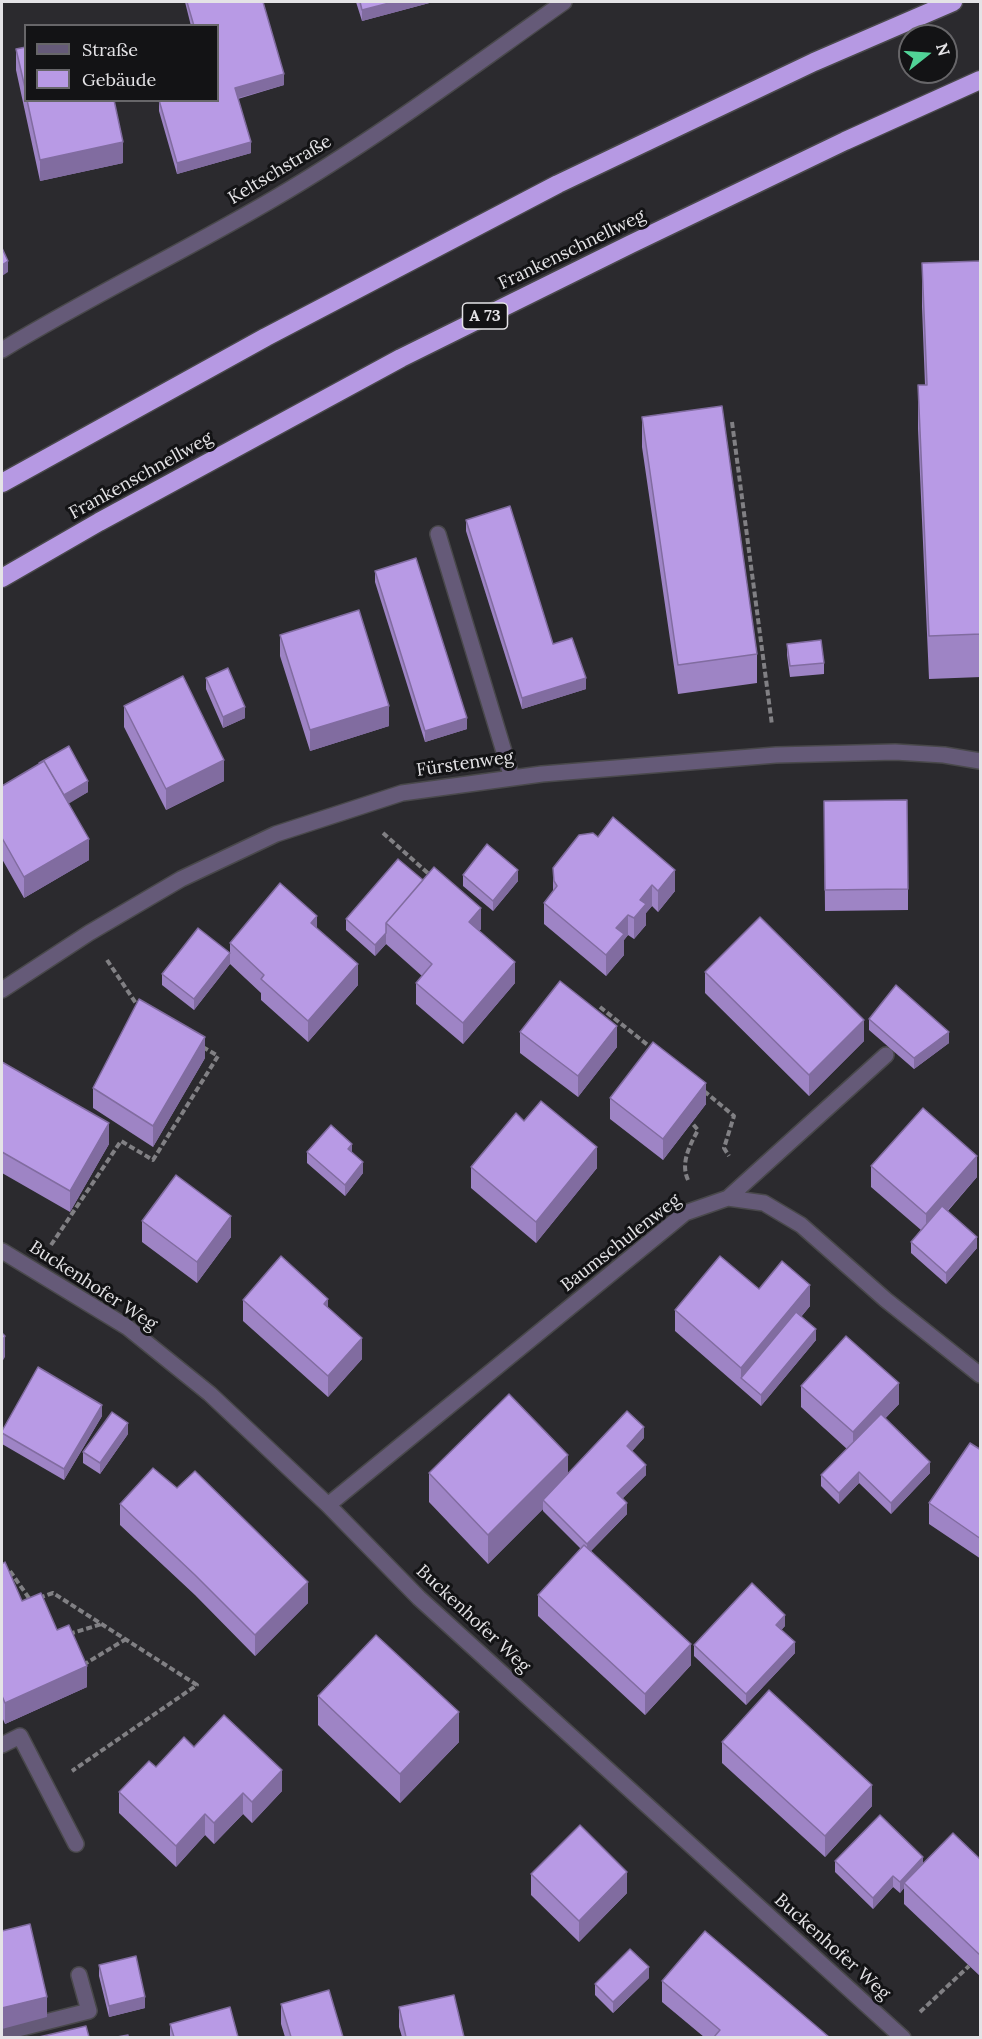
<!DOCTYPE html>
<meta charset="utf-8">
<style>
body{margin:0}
#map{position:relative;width:982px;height:2039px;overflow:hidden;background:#2b2a2e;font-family:Lora,serif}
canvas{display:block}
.frame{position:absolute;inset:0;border:3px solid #e4e3e6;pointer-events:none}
.legend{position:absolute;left:24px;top:24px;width:195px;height:78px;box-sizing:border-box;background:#131315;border:2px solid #676669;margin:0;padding:8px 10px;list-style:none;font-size:18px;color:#e4e3e6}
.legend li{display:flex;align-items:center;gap:12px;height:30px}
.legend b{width:30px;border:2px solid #676669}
.north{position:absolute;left:898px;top:24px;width:60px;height:60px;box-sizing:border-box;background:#131315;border:2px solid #676669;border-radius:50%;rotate:73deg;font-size:16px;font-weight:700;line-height:24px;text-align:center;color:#e4e3e6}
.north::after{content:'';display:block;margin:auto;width:21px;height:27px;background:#51d397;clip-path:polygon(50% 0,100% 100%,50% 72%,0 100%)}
</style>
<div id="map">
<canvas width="982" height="2039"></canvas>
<div class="frame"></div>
<ul class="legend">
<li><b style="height:8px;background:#655a78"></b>Straße</li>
<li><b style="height:16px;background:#b89ae5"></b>Gebäude</li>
</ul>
<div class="north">N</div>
</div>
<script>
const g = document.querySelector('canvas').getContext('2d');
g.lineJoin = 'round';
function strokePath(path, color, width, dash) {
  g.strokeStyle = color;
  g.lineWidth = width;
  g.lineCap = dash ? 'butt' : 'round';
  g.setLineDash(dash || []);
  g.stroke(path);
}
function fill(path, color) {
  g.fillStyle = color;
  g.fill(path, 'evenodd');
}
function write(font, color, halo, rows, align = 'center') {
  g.font = font + ' Lora,serif';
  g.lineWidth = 6;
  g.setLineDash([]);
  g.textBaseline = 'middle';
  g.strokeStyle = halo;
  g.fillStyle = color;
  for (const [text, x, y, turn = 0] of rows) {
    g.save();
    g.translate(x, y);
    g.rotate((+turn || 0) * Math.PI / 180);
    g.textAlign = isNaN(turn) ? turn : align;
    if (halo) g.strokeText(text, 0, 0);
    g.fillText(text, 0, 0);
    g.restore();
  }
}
const path = new Path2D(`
 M732,422l40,303
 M383,833l48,43
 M107,960l32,48
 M600,1007l54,43
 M704,1091l30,25 -10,32 5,8
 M688,1180c-8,-17 2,-35 10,-50l-6,-7
 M51,1245l70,-104 32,19 65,-104 -17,-10
 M2,1575l8,-4 21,30
 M39,1598l14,-5 144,92 -125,86
 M69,1634l33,-10
 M83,1665l43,-26
 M920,2012l49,-46`);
const minor = new Path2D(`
 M2,350c89,-54 183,-99 273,-152 101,-59 194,-129 289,-196
 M438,534l74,244
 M2,990l87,-57 92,-54 95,-45 126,-41 140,-19 234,-19 119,-3 49,3 36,6
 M728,1198l158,-143
 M2,1251l125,76 83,67 118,111 91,93 484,440
 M328,1505l357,-292 43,-15 36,5 37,22 85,75 94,75
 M2,1745l18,-9 56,108
 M2,2033l87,-22 -10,-36`);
const highway = new Path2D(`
 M2,483l264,-146 292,-153 256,-122 139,-60
 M2,578l97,-56 302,-164 230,-114 214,-103 135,-61`);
const wall = new Path2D(`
 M185,2h78l21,83 -46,14 13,54 -74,21 -18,-63v-11h59v-74h-27z
 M356,2h77l-71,19z
 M26,47v53h88l9,63 -83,18 -24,-111v-21z
 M981,261v416l-52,2 -11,-250v-44h7l-3,-78v-44z
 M642,417l115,237v29l-79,11 -36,-247z
 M466,520l87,124 33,45 -64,20 -56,-178z
 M375,571l92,158 -42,13 -50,-160z
 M280,635l109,91 -79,25 -30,-95z
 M787,644l37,19v11l-34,3 -3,-22z
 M206,678l39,40 -22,10 -17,-39z
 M124,706l100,75 -58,29 -42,-83z
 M2,786l86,6 -20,11 21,57 -65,38 -22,-39z
 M824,801l84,88v21l-83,1z
 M598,837l77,54 -17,21 -6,-6 -6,7v12l-12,14 -6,-4 -4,5v15l-18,21 -62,-52v-21l9,-12v-23z
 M463,875l55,6 -25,30 -30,-25z
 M423,880l58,49 -2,2 36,52 -52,61 -47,-40v-21l6,-7 -36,-32 -11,12 -29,-26v-11z
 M317,928l41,57 -50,57 -47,-42v-7l-31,-29 -36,46 -32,-25v-11l68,-21v-10z
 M705,972l159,69 -55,55 -104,-103z
 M869,1019l80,24 -35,26 -45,-39z
 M520,1032l97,15 -39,50 -58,-44z
 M205,1058l-52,89 -60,-39v-20z
 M2,1062l107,82 -39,68 -68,-39z
 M610,1098l96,6 -43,56 -53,-41z
 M524,1121l73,47 -61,75 -65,-55v-21z
 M307,1152l56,21 -18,23 -38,-33z
 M871,1166l106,11 -29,34 29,37 -31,36 -35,-31v-11l10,-12 -50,-43z
 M142,1221l89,16 -34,46 -55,-41z
 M759,1289l51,17 -9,11 15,23 -55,66 -86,-75v-21z
 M243,1300l119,59 -34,38 -85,-76z
 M801,1386l98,18 -14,14 45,55 -39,41 -32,-31 -20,21 -18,-18v-11l26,-26 -46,-42z
 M102,1416l-38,64 -62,-36v-13z
 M128,1434l-28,40 -17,-11v-11z
 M644,1438l-12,13 14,24 -23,23 4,16 -36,37 100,114 -46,50 -107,-99v-21l43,-46 -38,-38v-2l-55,55 -59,-62v-29l139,1z
 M981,1450v109l-52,-35v-21z
 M120,1504l188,99 -53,53 -60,-61 -75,-70z
 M2,1564l20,37 35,29 30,57 -82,37 -3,-7z
 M785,1626l-4,4 14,23 -49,52 -52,-49v-11z
 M318,1696l141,46 -59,61 -82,-78z
 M722,1742l150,64 -47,51 -103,-94z
 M194,1747l88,44 -30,32 -9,-9 -29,30 -9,-9 -29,32 -57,-54v-21l37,-25z
 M981,1860v117l-77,-73v-16l-4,5 -7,-6 -20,22 -38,-37v-11l88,2z
 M531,1874l96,19 -48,49 -48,-47z
 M99,1965l46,43 -36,9 -10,-41z
 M649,1978l-36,35 -18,-18v-11z
 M662,1981l167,56h-125l-42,-35z
 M281,2004l62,33h-58l-4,-13z
 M399,2007l65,30h-62l-3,-10z
 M170,2024l68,13h-68z`);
const shadedWall = new Path2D(`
 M393,2h40l-71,19v-11z
 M284,74v11l-49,14v-11z
 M123,142v21l-83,18v-21z
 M251,142v11l-74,21v-11z
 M8,261v11l-6,4v-11z
 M586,678v11l-64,20v-11z
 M389,706v20l-79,25v-21z
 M245,707v11l-22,10v-11z
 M467,718v11l-42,13v-11z
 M224,760v21l-58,29v-21z
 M88,781v11l-28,17v-11z
 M89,839v21l-65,38v-21z
 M518,870v11l-25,30v-10z
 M675,870v21l-17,21v-21z
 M652,885v21l-6,7v12l-12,14v-21l6,-18z
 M481,908v21l-12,14v-21z
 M628,915v20l-4,5v15l-18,21v-21l10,-27z
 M317,916v21l-6,-14z
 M386,933v11l-11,12v-11z
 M230,953v11l-36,46v-11z
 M515,962v21l-52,61v-21z
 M358,964v21l-50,57v-21z
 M864,1020v21l-55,55v-21z
 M617,1026v21l-39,50v-21z
 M949,1032v11l-35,26v-11z
 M205,1037v21l-52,89v-21z
 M706,1083v21l-43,56v-21z
 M109,1123v21l-39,68v-21z
 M352,1144v11l-4,-6z
 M597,1147v21l-61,75v-21z
 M977,1156v21l-51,58v-21z
 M363,1162v11l-18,23v-11z
 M231,1216v21l-34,46v-21z
 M977,1237v11l-31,36v-11z
 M810,1285v21l-64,77 -5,-5v-10z
 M328,1299v21l-4,-16z
 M816,1329v11l-55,66v-11z
 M5,1336v21l-3,5v-21z
 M362,1338v21l-34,38v-21z
 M899,1383v21l-46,49v-21z
 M102,1405v11l-38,64v-11z
 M128,1423v11l-28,40v-11z
 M644,1427v11l-17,19v-11z
 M568,1455v30l-25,15v9l-55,55v-29z
 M930,1462v11l-39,41v-11z
 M646,1465v10l-29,29v-11z
 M859,1472v11l-20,21v-11z
 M627,1503v11l-40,41v-11z
 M308,1582v21l-53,53v-21z
 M785,1615v11l-9,10v-11z
 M795,1642v11l-49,52v-11z
 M691,1644v21l-46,50v-21z
 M87,1666v21l-82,37v-21z
 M459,1712v30l-59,61v-29z
 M282,1770v21l-30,32v-21z
 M872,1785v21l-47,51v-21z
 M243,1793v21l-29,30v-21z
 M205,1814v21l-29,32v-21z
 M923,1857v11l-19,15v5l-4,5v-11z
 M627,1872v21l-48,49v-21z
 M893,1876v11l-20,22v-11z
 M649,1967v11l-36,35v-11z
 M47,1997v20l-45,12v-21z
 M145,1997v11l-36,9v-11z`);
const building = new Path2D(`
 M187,2h76l21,72 -49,14 16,54 -74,21 -18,-63h59v-74h-24z
 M360,2h33l-31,8z
 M26,47v45l-10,-43z
 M27,100h87l9,42 -83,18z
 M2,248l6,13 -6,4z
 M981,261v373l-52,2 -11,-251h9l-5,-122z
 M722,406l35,248 -79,11 -36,-248z
 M510,506l43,138 19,-6 14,40 -64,20 -56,-178z
 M416,558l51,160 -42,13 -50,-160z
 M359,610l30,96 -79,24 -30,-95z
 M821,640l3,23 -34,3 -3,-22z
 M228,668l17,39 -22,10 -17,-39z
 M183,676l41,84 -58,29 -42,-83z
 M69,746l19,35 -24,14 -20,-34 -5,2z
 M44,761l45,78 -65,38 -22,-39v-52z
 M907,800l1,89 -83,1 -1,-89z
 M613,817l62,53 -17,21 -6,-6 -12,15 6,4 -12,14 -6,-3 -12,13 8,6 -18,21 -62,-52 13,-17 -3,-5 -1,-13 26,-33 14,-2 5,4z
 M487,844l31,26 -25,31 -30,-26z
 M398,859l25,21 -37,43v10l-11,12 -29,-26z
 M434,867l47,41 -12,14 46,40 -52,61 -47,-40 16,-19 -46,-41z
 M280,883l37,33 -6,7 47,41 -50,57 -47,-42 3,-4 -34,-32z
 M760,917l104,103 -55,55 -104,-103z
 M198,928l32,25 -36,46 -32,-25z
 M560,981l57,45 -39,50 -58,-44z
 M896,985l53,47 -35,26 -45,-39z
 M139,999l66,38 -52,89 -60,-38z
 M653,1042l53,41 -43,56 -53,-41z
 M2,1062l107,61 -39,68 -68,-39z
 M541,1101l56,46 -61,75 -65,-55 45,-54 8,8z
 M923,1108l54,48 -51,58 -55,-48z
 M331,1125l21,19 -4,5 15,13 -18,23 -38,-33z
 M176,1175l55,41 -34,46 -55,-41z
 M942,1206l35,31 -31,36 -35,-31z
 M281,1256l47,43 -4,5 38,34 -34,38 -85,-76z
 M720,1256l39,33 23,-28 28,24 -69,83 -66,-58z
 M796,1312l20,17 -55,66 -20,-17z
 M2,1333l3,3 -3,5z
 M846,1336l53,47 -46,49 -52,-46z
 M38,1367l64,38 -38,64 -62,-36v-2z
 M509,1394l59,61 -80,80 -59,-62z
 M627,1411l17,16 -17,19 19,19 -29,28 10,10 -40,41 -44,-44z
 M112,1412l16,11 -28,40 -17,-11z
 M881,1414l49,48 -39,41 -32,-31 -20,21 -18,-18z
 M970,1443l11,7v89l-52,-36z
 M153,1468l24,20 18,-17 113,111 -53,53 -60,-60 -75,-71z
 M584,1545l107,99 -46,50 -107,-99z
 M5,1562l17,39 19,-8 16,37 12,-5 18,41 -82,37 -3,-7v-132z
 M752,1583l33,32 -9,10 19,17 -49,52 -52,-49z
 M376,1635l83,77 -59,62 -82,-78z
 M769,1690l103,95 -47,51 -103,-94z
 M224,1715l58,55 -30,32 -9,-9 -29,30 -9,-9 -29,32 -57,-54 30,-31 7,6 28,-30 10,10z
 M880,1815l43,42 -23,25 -7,-6 -20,22 -38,-37z
 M580,1825l47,47 -48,49 -48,-47z
 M953,1833l28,27v96l-77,-73z
 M30,1924l17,73 -45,11v-77z
 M705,1931l124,106h-115l6,-7 -58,-49z
 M630,1949l19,18 -36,35 -18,-18z
 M136,1956l9,41 -36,9 -10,-41z
 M329,1990l14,47h-52l-10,-33z
 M454,1995l10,42h-58l-7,-30z
 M230,2007l8,30h-64l-4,-13z
 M86,2026l3,11h-50z
 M128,2035v2h-11z`);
const shields = [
 [485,316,45]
];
const shieldNames = [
 ["A 73",485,316]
];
const streetNames = [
 ["Keltschstraße",280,170,-31],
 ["Frankenschnellweg",572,250,-26],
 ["Frankenschnellweg",141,476,-29],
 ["Fürstenweg",465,764,-8],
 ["Baumschulenweg",621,1243,-38],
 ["Buckenhofer Weg",93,1286,33],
 ["Buckenhofer Weg",473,1619,43],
 ["Buckenhofer Weg",832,1947,42]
];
strokePath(minor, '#49484b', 18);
strokePath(highway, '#49484b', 21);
strokePath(path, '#818084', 4, [6, 3]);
strokePath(minor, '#655a78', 15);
strokePath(highway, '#b699e3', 18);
fill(wall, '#9e84c5');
fill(shadedWall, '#816ca0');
fill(building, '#b89ae5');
strokePath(building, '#816ca0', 1.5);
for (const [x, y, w] of shields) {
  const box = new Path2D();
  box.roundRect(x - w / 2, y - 13, w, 26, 4.5);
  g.fillStyle = '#131315';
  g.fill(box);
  strokePath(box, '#e4e3e6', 1.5);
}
write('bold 16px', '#e4e3e6', null, shieldNames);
write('18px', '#e4e3e6', '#131315', streetNames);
</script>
